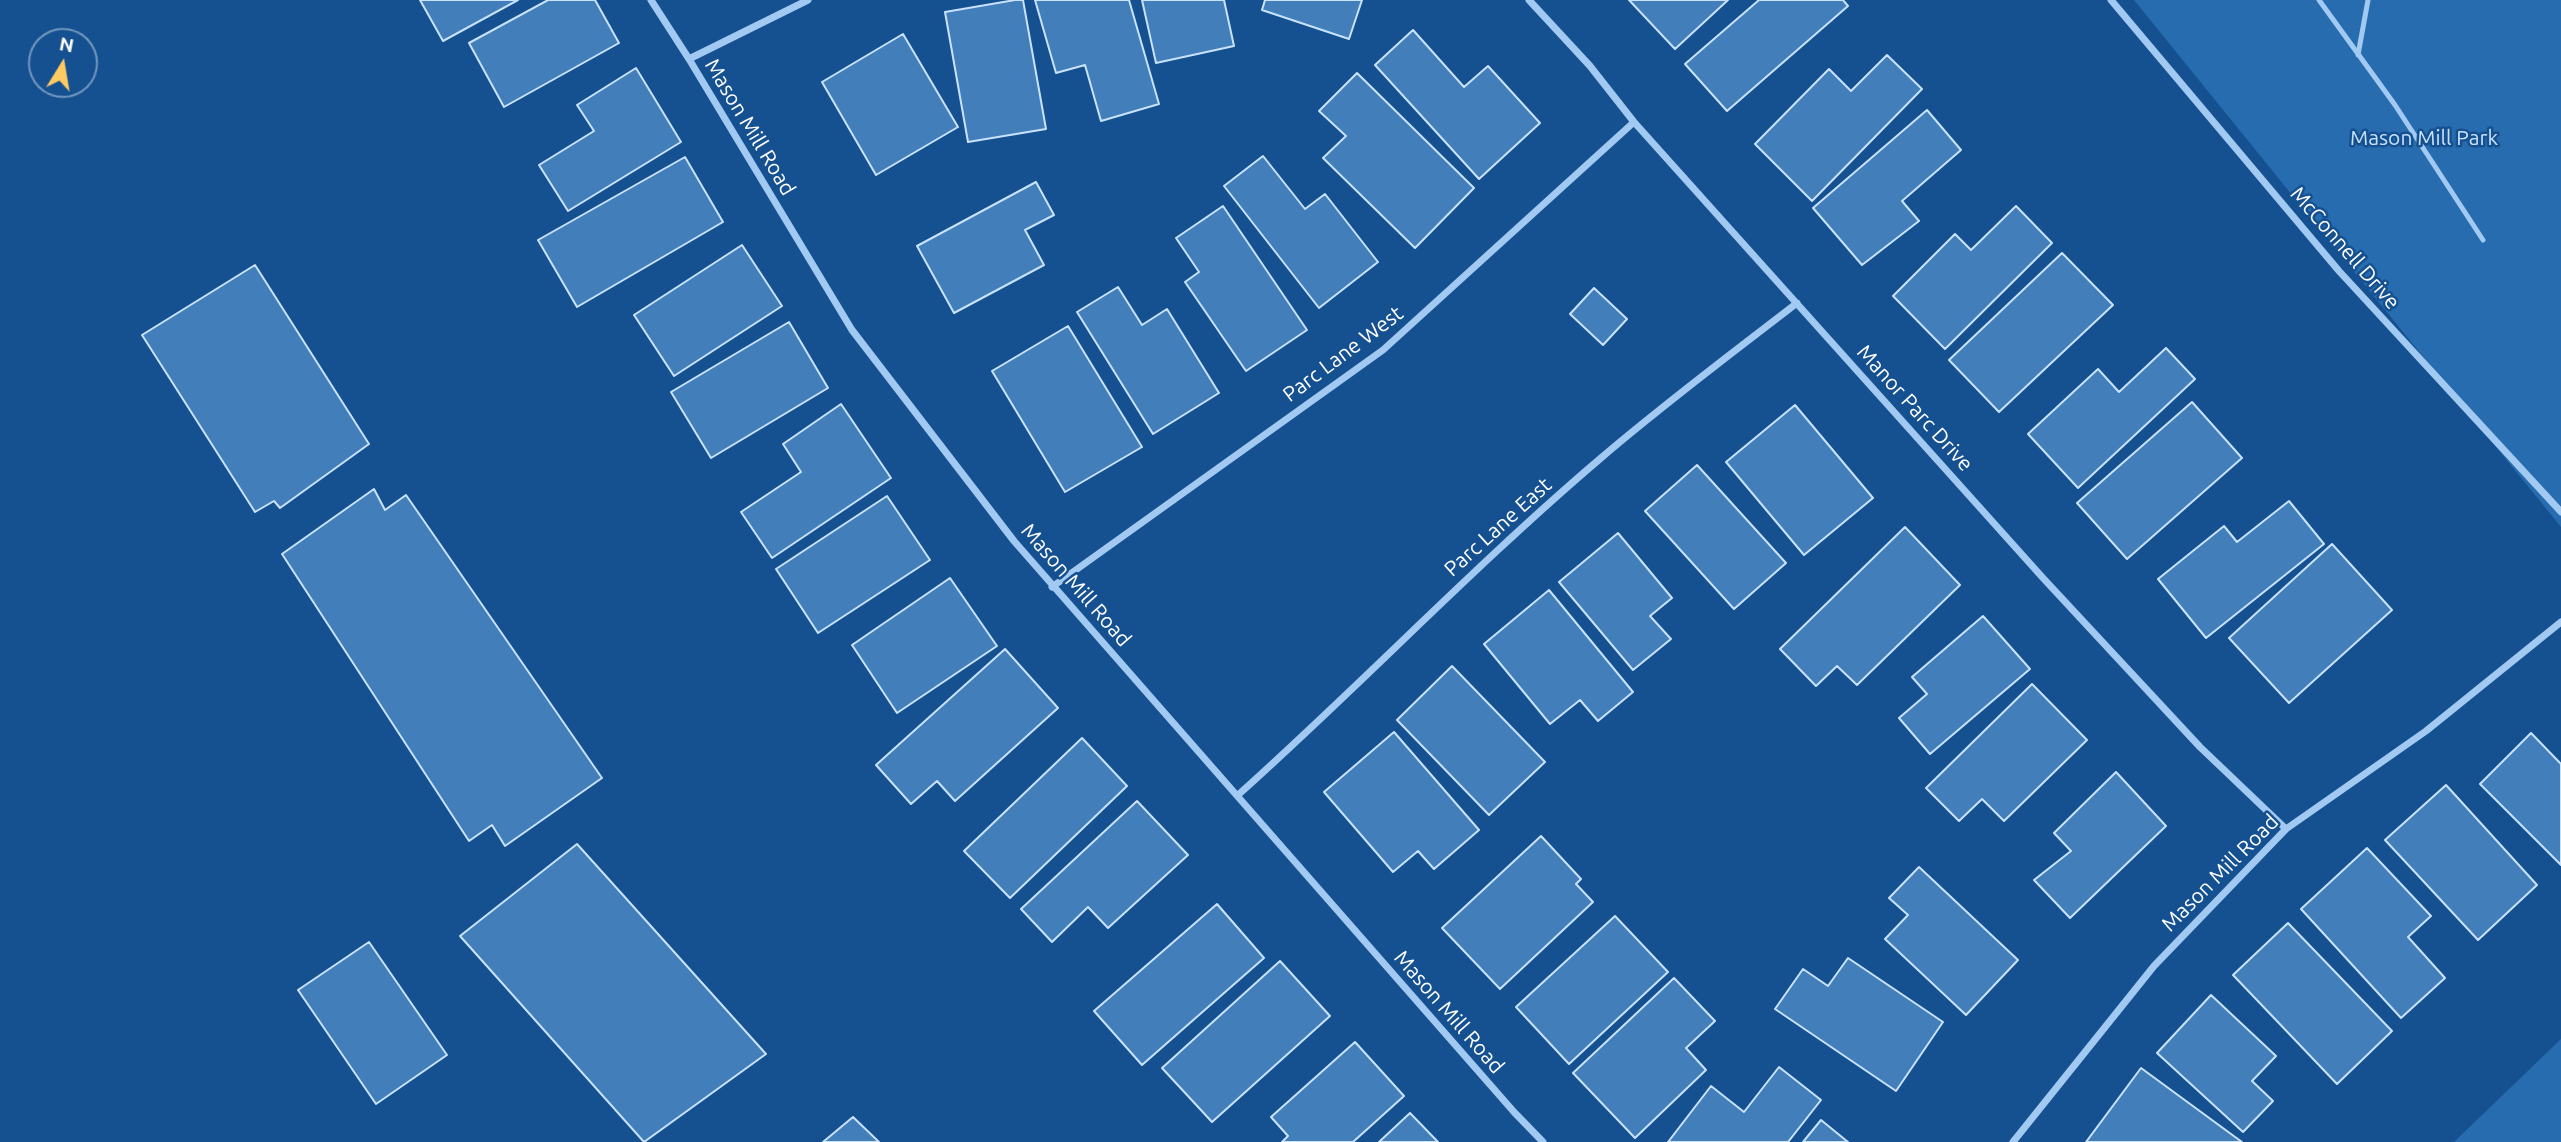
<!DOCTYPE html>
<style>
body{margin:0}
#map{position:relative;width:2561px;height:1142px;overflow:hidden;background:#155191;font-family:Ubuntu,sans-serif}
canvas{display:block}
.north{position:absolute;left:28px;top:28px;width:70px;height:70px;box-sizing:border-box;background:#155191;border:2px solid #7397bd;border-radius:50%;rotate:11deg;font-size:19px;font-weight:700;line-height:28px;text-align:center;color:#fff}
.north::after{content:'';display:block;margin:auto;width:24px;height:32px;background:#ffca62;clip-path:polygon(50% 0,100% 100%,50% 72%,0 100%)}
</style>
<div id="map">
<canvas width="2561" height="1142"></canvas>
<div class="north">N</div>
</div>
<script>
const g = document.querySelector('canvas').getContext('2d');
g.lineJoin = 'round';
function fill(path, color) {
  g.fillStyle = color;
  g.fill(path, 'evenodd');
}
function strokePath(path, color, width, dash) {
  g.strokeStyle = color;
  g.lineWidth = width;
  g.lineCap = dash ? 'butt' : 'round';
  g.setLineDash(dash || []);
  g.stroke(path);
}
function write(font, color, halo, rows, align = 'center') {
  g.font = font + ' Ubuntu,sans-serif';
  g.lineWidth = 5;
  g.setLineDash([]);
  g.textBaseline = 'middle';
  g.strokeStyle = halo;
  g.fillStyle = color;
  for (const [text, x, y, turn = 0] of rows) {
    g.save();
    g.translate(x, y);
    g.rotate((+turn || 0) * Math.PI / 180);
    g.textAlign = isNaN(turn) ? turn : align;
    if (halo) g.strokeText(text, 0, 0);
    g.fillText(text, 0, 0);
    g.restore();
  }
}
const green = new Path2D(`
 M2134,0h427v527z
 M2561,1039v103h-107z`);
const building = new Path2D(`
 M420,0h98l-75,41z
 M548,0h47l24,43 -115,64 -35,-64z
 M1015,0h8l23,129 -78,13 -23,-130z
 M1035,0h94l30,104 -58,17 -16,-56 -29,8z
 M1142,0h82l10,46 -78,17z
 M1265,0h97l-13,39 -87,-29z
 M1629,0h99l-53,49z
 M1759,0h84l5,6 -121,105 -42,-47z
 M1413,30l51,57 24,-21 52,57 -61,56 -104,-114z
 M903,34l55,93 -82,48 -54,-93z
 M1887,55l35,34 -110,112 -57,-57 74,-75 22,22z
 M636,68l45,74 -113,69 -29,-46 55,-34 -17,-26z
 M1357,73l117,115 -59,60 -92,-90 23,-22 -27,-25z
 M1927,110l34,40 -59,51 17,20 -57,44 -49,-57z
 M1263,156l42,53 20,-15 53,68 -59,46 -95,-122z
 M685,157l38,65 -146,85 -39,-67z
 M1036,182l18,33 -29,15 19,35 -90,48 -37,-67z
 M1223,206l84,124 -61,41 -61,-89 14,-10 -23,-34z
 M2016,206l36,37 -107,106 -52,-53 62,-62 16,16z
 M742,245l40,61 -108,70 -40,-61z
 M2062,253l51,52 -114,107 -50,-52z
 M255,265l114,179 -89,64 -6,-7 -19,11 -113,-177z
 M1118,287l24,38 25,-16 52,84 -66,41 -76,-122z
 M1594,288l33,31 -24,26 -33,-31z
 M789,322l39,66 -117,70 -40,-66z
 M1068,326l74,121 -77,45 -73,-121z
 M2166,348l29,31 -117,109 -50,-54 70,-65 21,23z
 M2192,402l50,56 -115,101 -50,-56z
 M841,404l50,74 -119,80 -31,-46 60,-40 -18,-28z
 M1795,405l78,93 -69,57 -78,-93z
 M1697,465l89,98 -52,46 -89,-98z
 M374,489l11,21 21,-15 196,283 -97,68 -13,-21 -23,16 -187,-287z
 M887,496l43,64 -112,73 -42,-64z
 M2289,501l35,43 -118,94 -48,-59 66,-53 13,16z
 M1905,527l55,58 -103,100 -20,-19 -21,20 -36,-37z
 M1618,533l54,65 -22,18 21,23 -38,31 -74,-88z
 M2332,544l60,66 -103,93 -60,-65z
 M950,578l47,68 -100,67 -45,-68z
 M1549,590l84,102 -35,29 -18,-21 -30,24 -66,-80z
 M1983,616l47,53 -100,85 -31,-36 28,-24 -15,-17z
 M1005,649l53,59 -103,93 -18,-20 -26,23 -35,-39z
 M1452,666l93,96 -56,53 -92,-95z
 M2032,684l55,56 -83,81 -22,-22 -23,22 -33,-33z
 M1394,732l85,98 -45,39 -16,-18 -25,21 -69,-80z
 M2531,733l30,31v101l-81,-81z
 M1082,738l45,48 -117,112 -46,-47z
 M2116,772l50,54 -96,92 -36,-38 37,-29 -17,-18z
 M2446,785l91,100 -59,55 -93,-100z
 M1137,801l51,54 -80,73 -20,-21 -36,35 -31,-33z
 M1541,836l40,43 -5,5 17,18 -93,87 -58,-61z
 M577,844l189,210 -122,88 -184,-206z
 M2367,848l64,68 -23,21 37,41 -44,40 -100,-109z
 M1919,867l99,93 -52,55 -81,-76 23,-24 -19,-17z
 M1217,904l47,54 -122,107 -48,-54z
 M1615,916l53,56 -99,92 -53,-57z
 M2288,923l104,108 -55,53 -104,-109z
 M369,942l78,113 -71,49 -78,-114z
 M1848,958l95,64 -47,69 -121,-82 28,-40 25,17z
 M1280,961l50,55 -118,106 -50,-54z
 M1674,978l41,43 -29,27 20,22 -71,68 -62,-65z
 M2211,995l65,61 -24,25 21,20 -30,31 -86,-79z
 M1355,1042l49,54 -51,46h-71l6,-6 -17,-19z
 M1779,1067l42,33 -33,42h-120l43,-56 33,26z
 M2141,1068l101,74h-156z
 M1410,1113l28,29h-59z
 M853,1117l26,25h-56z
 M1821,1120l27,22h-45z`);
const lane = new Path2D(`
 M2319,0l76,105 88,135
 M2358,55l10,-55`);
const street = new Path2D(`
 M651,0l38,59 163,271 162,211 500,571 29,30
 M1529,0l61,66 44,56 409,456 157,169 86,82
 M2111,0l228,271 222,241
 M689,59l119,-59
 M1052,587l331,-237 251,-228
 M1238,795c123,-110 237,-230 363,-337 63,-54 130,-104 196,-155
 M2013,1142l141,-176 132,-137 140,-98 135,-109`);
const streetNames = [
 ["Mason Mill Road",750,127,59],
 ["McConnell Drive",2345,248,49],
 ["Parc Lane West",1343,354,-37],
 ["Manor Parc Drive",1915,408,48],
 ["Parc Lane East",1498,527,-42],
 ["Mason Mill Road",1076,585,49],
 ["Mason Mill Road",2220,873,-45],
 ["Mason Mill Road",1449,1012,49]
];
const parkNames = [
 ["Mason Mill Park",2424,138]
];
fill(green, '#276caf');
fill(building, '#427eba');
strokePath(building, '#c9e2fc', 2);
strokePath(lane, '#a2c9f1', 5);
strokePath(street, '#a2c9f1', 7);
write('21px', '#fff', '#155191', streetNames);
write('21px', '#c9e2fc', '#155191', parkNames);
</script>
